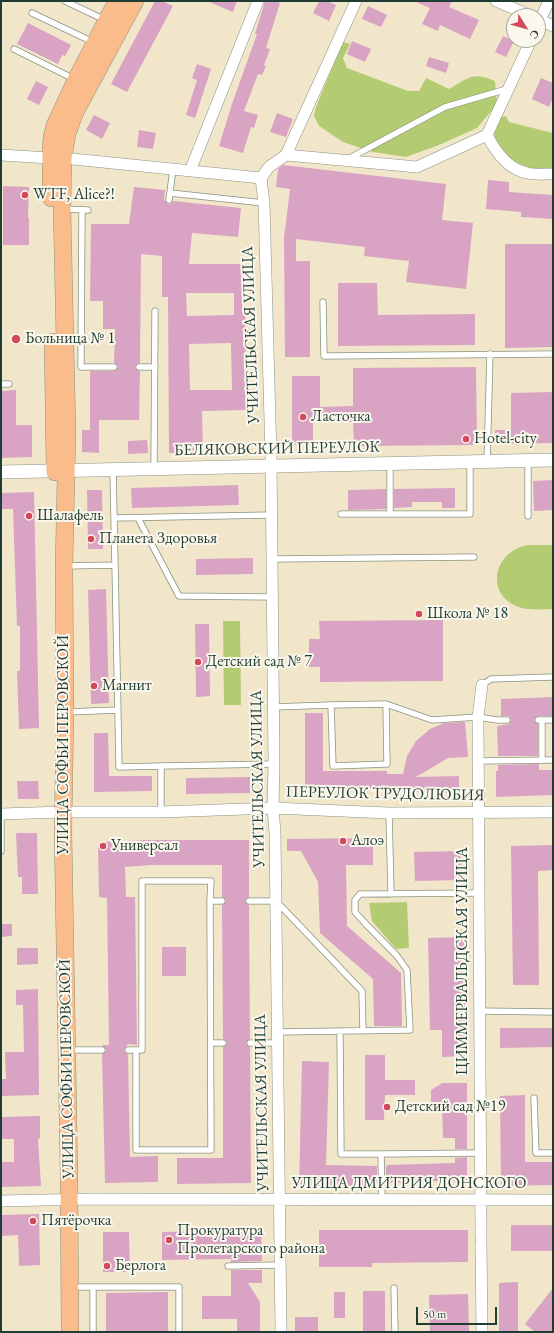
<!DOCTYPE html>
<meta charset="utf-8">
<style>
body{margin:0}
#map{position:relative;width:554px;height:1333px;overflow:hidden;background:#f1e6ca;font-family:"EB Garamond",serif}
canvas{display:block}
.frame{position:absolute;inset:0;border:2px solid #1f3d34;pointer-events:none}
.north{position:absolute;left:506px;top:8px;width:40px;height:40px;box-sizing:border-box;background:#fbf7ec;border:1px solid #a3ada2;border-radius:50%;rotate:127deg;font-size:11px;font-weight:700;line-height:16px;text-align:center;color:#1f3d34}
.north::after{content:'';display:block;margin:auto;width:14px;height:18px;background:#d1495b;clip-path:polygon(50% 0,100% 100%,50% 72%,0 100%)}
.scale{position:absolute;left:416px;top:1307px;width:81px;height:18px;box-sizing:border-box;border:2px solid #1f3d34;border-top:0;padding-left:5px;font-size:12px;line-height:14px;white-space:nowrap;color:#1f3d34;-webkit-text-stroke:3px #fbf7ec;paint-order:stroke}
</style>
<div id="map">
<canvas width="554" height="1333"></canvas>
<div class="frame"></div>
<div class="north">С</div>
<div class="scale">50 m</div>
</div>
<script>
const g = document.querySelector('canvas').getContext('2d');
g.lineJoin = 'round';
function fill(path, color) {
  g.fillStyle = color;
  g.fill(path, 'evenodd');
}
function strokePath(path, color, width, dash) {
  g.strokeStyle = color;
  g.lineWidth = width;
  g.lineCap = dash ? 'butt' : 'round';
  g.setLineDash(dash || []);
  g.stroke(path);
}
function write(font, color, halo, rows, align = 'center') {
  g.font = font + ' "EB Garamond",serif';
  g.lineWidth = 4;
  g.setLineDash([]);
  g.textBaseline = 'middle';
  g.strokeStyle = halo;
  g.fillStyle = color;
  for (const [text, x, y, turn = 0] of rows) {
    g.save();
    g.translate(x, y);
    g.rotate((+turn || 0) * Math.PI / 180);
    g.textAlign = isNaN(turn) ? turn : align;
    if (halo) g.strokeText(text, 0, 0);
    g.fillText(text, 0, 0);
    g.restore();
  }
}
const green = new Path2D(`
 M343,42l7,2 -7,14 4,10 61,23h11l7,-13 23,11c19,-11 24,-18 46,-8l2,23 -20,24 -38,17 -33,12 -33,-5 -30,-10 -24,-16 -5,-10 2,-9z
 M506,116l3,6 44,11v39c-15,0 -40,-8 -50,-20 -5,-6 -8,-15 -10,-23l5,-11z
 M528,545h25v64c-12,0 -26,2 -37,-3 -31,-14 -22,-55 12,-61z
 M223,621h17l1,84h-17z
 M407,902l2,46 -13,1 -24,-28 -3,-18z`);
const building = new Path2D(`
 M155,1h7l11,5 -46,86 -16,-8z
 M207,1h30l-4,11z
 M265,1h9l6,2 -14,45 4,1 -6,16 2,1 -4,9 -4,-1 -14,37 14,4 -4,13 -3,-1 -8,26 -24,-7 13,-42 25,-70h-2z
 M319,1h8l9,4 -7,16 -16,-8z
 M414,1h38l-3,6 30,13 -9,19 -30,-14 -2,6 -16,-7 8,-16z
 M368,6l19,9 -6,12 -19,-8z
 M28,23l43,22 -6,11 -3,-1 -4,9 -41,-20z
 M503,36l11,5 -8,16 -11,-5z
 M352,41l19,8 -6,13 -18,-8z
 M429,57l20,6 -3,10 -20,-7z
 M197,64l14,5 -16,49 -9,-3 11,-35 -5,-2z
 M541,78l12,5v15l-4,9 -17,-8z
 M36,81l12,6 -9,18 -12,-6z
 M277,113l16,6 -7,18 -16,-5z
 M94,115l16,8 -8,16 -16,-9z
 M139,130l17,3 -3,16 -16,-2z
 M283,165l163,19 -4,36 31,3 -7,66 -60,-7 3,-21 -45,-5 1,-9 -69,-8v22h14v96h-25l-1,-119 6,-49 -14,-2 2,-18z
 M488,180l21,2v10l44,3v24l-32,-2v-5l-35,-3z
 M3,186l26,1 -1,31h1v27h-26z
 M134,187l31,3 -1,10 4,4h3l2,-3 68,7 -3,29 -46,-4 -3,31h56l1,146 -44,1 1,42h-34l-1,-156h-6v-41l-21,-2 -1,109 -3,1 -2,3 2,3 3,1 -1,49h-40v33l-17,-1v-22h8v-59h24l4,-4 -1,-2 -3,-2 1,-34h-12v-28h-13l1,-77h38zM186,293h48v22l-47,1zM231,343l1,47h-42l-1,-46z
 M505,244h48v103l-48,1z
 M338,283h39l1,32 97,-1v31l-137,1z
 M476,367l1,78 -123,1 -1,-24h-40v23h-21v-69h28v31l33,-1v-38z
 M16,390v35h16v32l-31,1v-67z
 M553,392v51l-58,1v-14h16v-37z
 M147,440l1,13 -20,1v-13z
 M553,480v30l-19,1 -1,-30z
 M238,485l1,20 -107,3 -1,-20z
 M455,488v20h-13v-6h-30v5l-18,1v-19z
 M386,489v20l-38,1v-20z
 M87,490h15l1,59h-15z
 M34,492l5,236 -20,1 -2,-58h3v-45h-3l-4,-117h-12v-16z
 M253,558v16l-57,1v-16z
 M106,589l3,114 -18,1 -3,-114z
 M443,620v61l-123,1v-15h-11v-28h11l-1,-18z
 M195,624h14l1,72 -14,1z
 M553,697v19h-15l-4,4 1,2 3,2v32h-40l-1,-30 12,-2 2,-4 -2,-4h-8v-17z
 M305,713h18v58h64v3h16l4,-18 9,-15 14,-12 14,-6 21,-1 3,35 -20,1 -32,19 43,-1v17h-13v-2l-58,1v-3h-65v-4l-18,1z
 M94,733h14l1,43h43v15l-58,1z
 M539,764v6h14v25l-57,2v-26h2v-6z
 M250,777v16l-64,1v-16z
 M17,781h21l1,18h-21z
 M16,833h21l1,61h-16v-17h-4z
 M373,838v27h-27l1,61 54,47 1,53h-28l-1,-47 -53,-46 -2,-51 -17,-31h-14v-12z
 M151,840h98v57l-3,2 -1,2 2,3 2,1 1,134 -3,2 -1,2 2,3 2,1 1,136 -74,1v-26h46v-111l3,-2 1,-2 -2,-3 -2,-1 -1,-134 3,-2 1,-2 -2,-3 -2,-1v-32h-71l-26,2 1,30h9l2,148 -9,-1 -4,6 1,2 3,2 2,103 28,-1v26l-53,1 -3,-129 3,-2 1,-2 -4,-5h7l-2,-147 -8,-1 -1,-49 5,-6z
 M553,845v25l-15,1 1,114h-26l-2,-139z
 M461,851l1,29 -47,1 -1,-29z
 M1,924h11v12l-11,1z
 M464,937l2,119 -24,1v-27h-12l-2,-92z
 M162,947h24v29h-24z
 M17,948h21v16l-21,1z
 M38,989l1,106 -38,1v-17h5l-1,-27h19l-1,-47h-7v-15z
 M500,1028h53v19l-53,1z
 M365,1055h20v25h30v15h-30l-1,25h-19z
 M302,1061l27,1 -3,103 51,1v17h-5v5l-73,-2z
 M442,1083h25v66h-12v-11h-12l-1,-30h-11v-18z
 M525,1095v67h28v23l-52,1 -1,-90z
 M40,1116v22l-2,1 3,47 -40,1v-25h13v-23h-13v-22z
 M467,1157v23l-81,3v-17h1v-1l68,-2v-5z
 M39,1214l1,51 -21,1 -1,-31 -17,1v-21z
 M511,1225h42v26h-42z
 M261,1230l1,31 -31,1v-3l-69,1v-28z
 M319,1230h149v32l-96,1v4h-53z
 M103,1232h26l1,40h-27z
 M231,1270h31v13h-14l12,19v30h-23v-13h-35v-23h29z
 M518,1282v50h-19v-49z
 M553,1288v44h-18l-10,-8z
 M363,1291h22v41h-22z
 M168,1292v40h-62v-39z
 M334,1292h11v26h-11z
 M468,1294l1,38h-39l-1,-37z
 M295,1317h23v15h-23z`);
const service = new Path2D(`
 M65,1l40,19
 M32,13l61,29
 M14,49l60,30
 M348,159l97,-52 62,-18
 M170,193l94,10
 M169,200l4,-31
 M64,209l24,1
 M82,210l-1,157h33
 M323,302l1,54 229,-2
 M139,367h16
 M1,384h8
 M528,461v55
 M487,462l3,-108
 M154,468l1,-157
 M113,470l2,95
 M341,514h49v-50
 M390,514h80v-52
 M114,518l157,-3
 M138,518l41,78 93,1
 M272,559l202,-2
 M66,566l49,-1 4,202 42,-1v46
 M482,685l9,-6 62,-2
 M331,705l55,-1
 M273,707l58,-2 2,61 54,-2 -1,-60 46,16 46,-3 19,3h10
 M66,712l52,-2
 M538,720h15
 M542,720v40
 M478,761l75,-1
 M161,766l113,-2
 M389,813l2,81
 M1,851v-37
 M210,901l1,249h-75v-100h6v-169h69l-1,20h12
 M249,901h27l86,90 1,40
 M479,1011l74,1
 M340,1031l1,123h40
 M277,1032l133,-2 -3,-60 -10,-14 -33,-34 -9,-10v-12l5,-6 119,-1
 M211,1043h12
 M250,1043h27
 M68,1050h34
 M128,1050h8
 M534,1098l2,55h17
 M382,1200l-1,-46 99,-1
 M228,1266l52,-1
 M72,1287h107v45
 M93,1287v45
 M394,1288l1,44`);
const minor = new Path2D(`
 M496,1l35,15
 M538,19l15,7
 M538,24l11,-23
 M487,135l44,-95
 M1,155l49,3
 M286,155l131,12 70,-32c8,16 20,34 40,38 8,2 18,1 26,1
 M63,158l198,20
 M190,171l68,-170
 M261,178l3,25 7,254 3,307 -1,44 2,25 6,499
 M261,178l8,-11 17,-12 70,-154
 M1,814l62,-2h98l112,-4 116,5 164,-1
 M1,1201l90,-2 462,1
 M481,1237l-3,-520 4,-32
 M481,1243l1,89`);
const tertiary = new Path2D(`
 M1,472l552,-12`);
const primary = new Path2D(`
 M51,198v-47l1,-14 3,-12 21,-45 41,-79
 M53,342l2,130
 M70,1332l-1,-155 -6,-346 2,-119 -1,-146 3,-135 -5,-222 1,-51 4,-24 8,-22 60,-111`);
const markers = [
 [25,195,4,"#d1495b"],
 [16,339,5,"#d1495b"],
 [303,417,4,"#d1495b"],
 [466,439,4,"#d1495b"],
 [29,516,4,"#d1495b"],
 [91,539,4,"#d1495b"],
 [419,614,4,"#d1495b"],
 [198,662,4,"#d1495b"],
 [94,686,4,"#d1495b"],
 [343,841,4,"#d1495b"],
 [103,846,4,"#d1495b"],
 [387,1107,4,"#d1495b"],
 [33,1221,4,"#d1495b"],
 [169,1240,4,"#d1495b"],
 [107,1266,4,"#d1495b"]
];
const poiNames = [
 ["WTF, Alice?!",33,195],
 ["Больница № 1",25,339],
 ["Ласточка",311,417],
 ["Hotel-city",474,439],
 ["Шалафель",37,516],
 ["Планета Здоровья",99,539],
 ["Школа № 18",427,614],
 ["Детский сад № 7",206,662],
 ["Магнит",102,686],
 ["Алоэ",351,841],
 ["Универсал",111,846],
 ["Детский сад №19",395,1107],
 ["Пятёрочка",41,1221],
 ["Прокуратура",177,1231],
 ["Пролетарского района",177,1249],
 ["Берлога",115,1266]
];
const streetNames = [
 ["УЧИТЕЛЬСКАЯ УЛИЦА",251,335,-92],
 ["БЕЛЯКОВСКИЙ ПЕРЕУЛОК",277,449,-1],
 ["УЛИЦА СОФЬИ ПЕРОВСКОЙ",64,745,-90],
 ["УЧИТЕЛЬСКАЯ УЛИЦА",258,779,-91],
 ["ПЕРЕУЛОК ТРУДОЛЮБИЯ",385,794,1],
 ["ЦИММЕРВАЛЬДСКАЯ УЛИЦА",463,961,-90],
 ["УЛИЦА СОФЬИ ПЕРОВСКОЙ",67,1069,-91],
 ["УЧИТЕЛЬСКАЯ УЛИЦА",262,1103,-91],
 ["УЛИЦА ДМИТРИЯ ДОНСКОГО",409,1184]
];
fill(green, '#b4cc71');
fill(building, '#d9a3c4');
strokePath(service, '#88927f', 7);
strokePath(minor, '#88927f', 12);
strokePath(tertiary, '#88927f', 14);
strokePath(primary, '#88927f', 18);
strokePath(service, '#fff', 5.5);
strokePath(minor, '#fff', 11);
strokePath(tertiary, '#fff', 13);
strokePath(primary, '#fabc8b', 17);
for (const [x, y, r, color] of markers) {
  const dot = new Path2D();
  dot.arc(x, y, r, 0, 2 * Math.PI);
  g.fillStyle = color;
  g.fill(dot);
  strokePath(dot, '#fbf7ec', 1.5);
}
write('16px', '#1f3d34', '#fbf7ec', poiNames, 'left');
write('16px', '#1f3d34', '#fbf7ec', streetNames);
</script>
